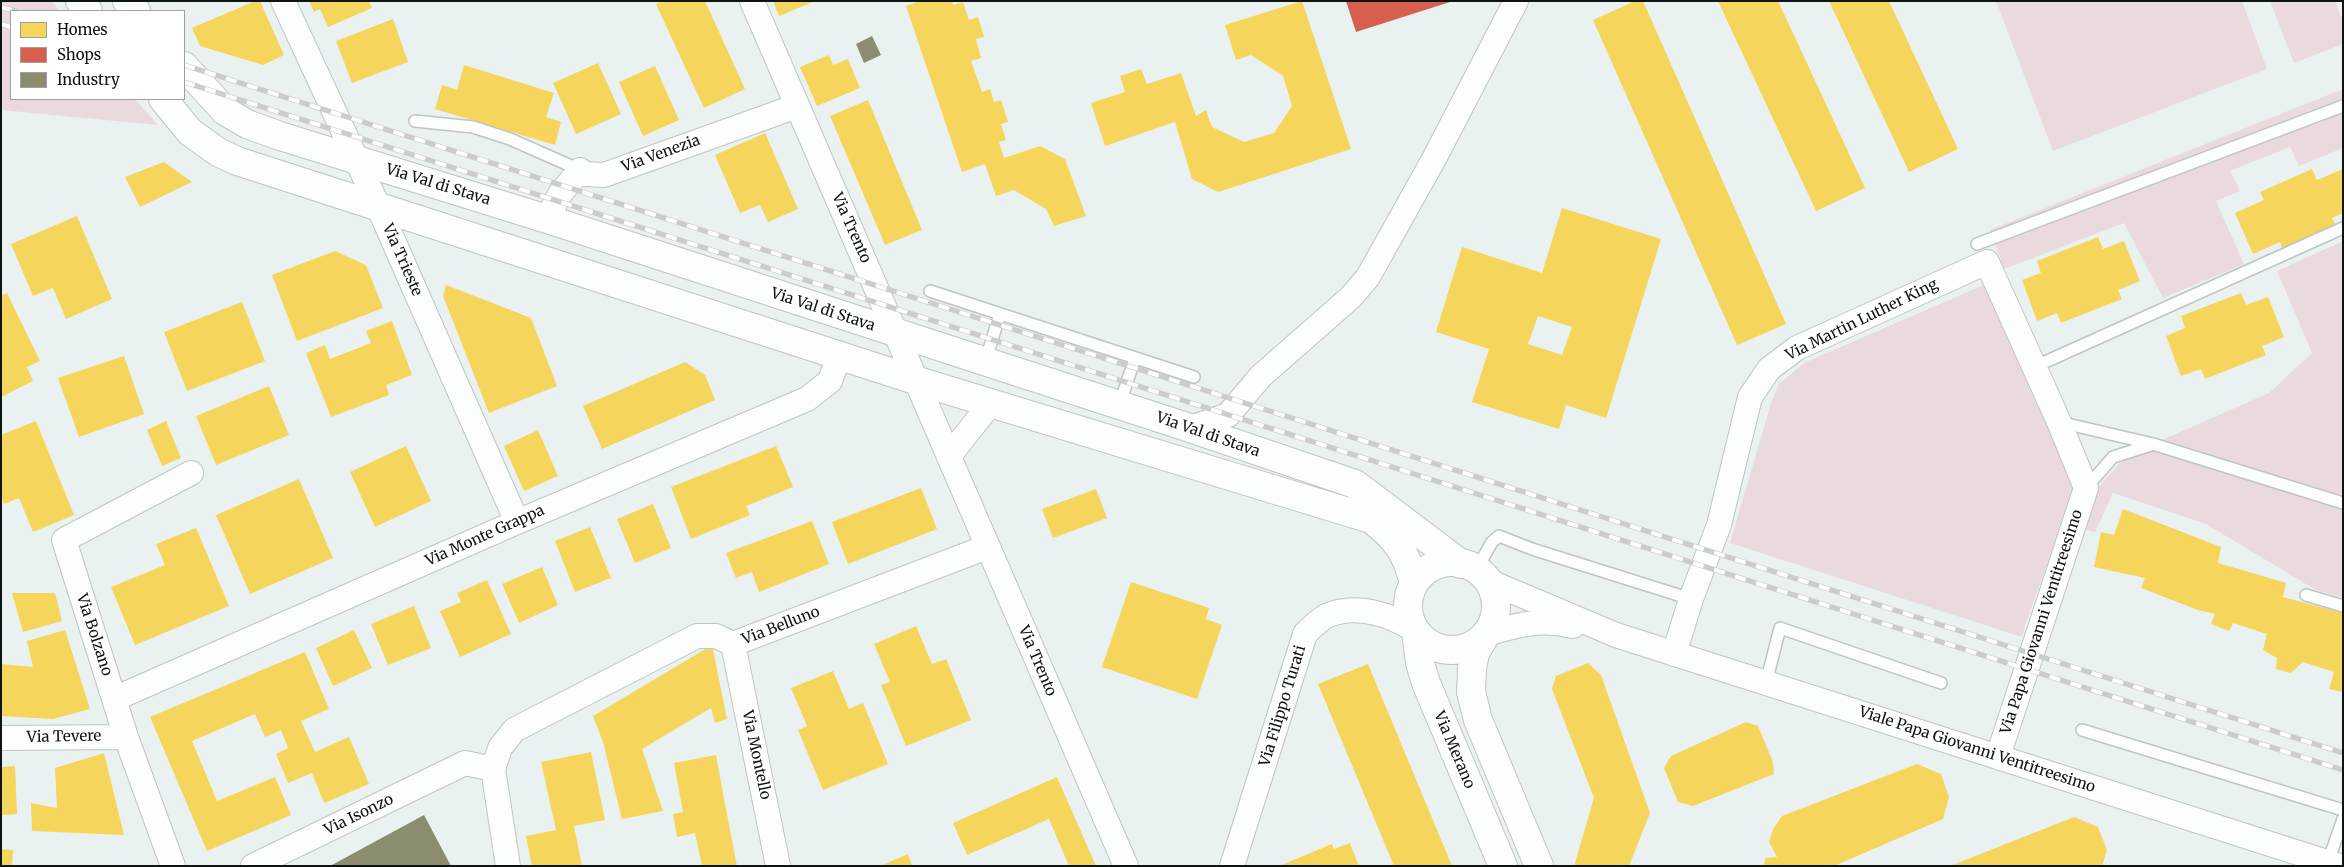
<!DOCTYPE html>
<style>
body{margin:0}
#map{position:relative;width:2344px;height:867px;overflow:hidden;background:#e9f2f0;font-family:Merriweather,serif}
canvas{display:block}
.frame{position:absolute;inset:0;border:2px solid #0e1413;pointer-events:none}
.legend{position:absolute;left:10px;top:10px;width:175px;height:90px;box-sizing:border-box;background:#fff;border:1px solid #9fa1a1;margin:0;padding:6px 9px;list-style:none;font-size:15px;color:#0e1413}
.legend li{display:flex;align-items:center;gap:10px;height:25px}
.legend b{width:25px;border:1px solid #9fa1a1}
</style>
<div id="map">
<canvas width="2344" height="867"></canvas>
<div class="frame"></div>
<ul class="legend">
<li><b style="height:14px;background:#f6d55c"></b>Homes</li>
<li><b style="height:14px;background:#d6604d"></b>Shops</li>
<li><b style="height:14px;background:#8c8c6e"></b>Industry</li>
</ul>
</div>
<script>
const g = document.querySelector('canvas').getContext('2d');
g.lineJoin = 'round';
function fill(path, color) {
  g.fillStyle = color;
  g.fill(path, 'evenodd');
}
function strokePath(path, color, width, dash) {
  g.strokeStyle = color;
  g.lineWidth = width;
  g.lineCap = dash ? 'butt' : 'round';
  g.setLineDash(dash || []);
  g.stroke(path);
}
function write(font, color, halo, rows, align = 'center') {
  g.font = font + ' Merriweather,serif';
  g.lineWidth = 5;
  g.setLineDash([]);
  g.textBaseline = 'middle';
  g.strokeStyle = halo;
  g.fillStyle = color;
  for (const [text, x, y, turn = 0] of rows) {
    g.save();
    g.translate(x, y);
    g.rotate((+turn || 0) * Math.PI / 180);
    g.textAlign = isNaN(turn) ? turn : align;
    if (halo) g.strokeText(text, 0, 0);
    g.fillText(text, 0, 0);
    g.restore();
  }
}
const green = new Path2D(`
 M1,1h50l9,10h-49v88h124l23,26 -157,-15z
 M1996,1h246l25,68 -214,82z
 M2270,1h65l8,20v23l-49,19z
 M2343,89v59l-44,18 -9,-19 -60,24 10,20 -24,10 28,63 -81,34 -39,-75 -120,46 -14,-39z
 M2343,241v357l-27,-8 -110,-66 -93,-31 -18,39 -11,-3 13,-40 23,-26 33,-19 116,-51 43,-40 -35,-82z
 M1986,284l90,201 -51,140 -3,12 -292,-94 42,-143 7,-16 25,-21z`);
const homes = new Path2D(`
 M255,1h5l24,54 -21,10 -63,-19 -8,-18z
 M309,1h60l3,7 -44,19 -8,-18 -6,3z
 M662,1h43l40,88 -41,19 -48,-104z
 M773,1h42l-36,15z
 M920,1h32l1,4 10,-3 6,18 9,-3 6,20 -8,2 5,19 -10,3 11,31 8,-3 4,13 7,-2 7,22 -7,2 5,16 -7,2 5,16 36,-12 25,13 21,57 -32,10 -8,-17 -32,-19 -18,6 -11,-32 -23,8 -56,-166z
 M1302,1l49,148 -133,43 -26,-13 -17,-57 -70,24 -14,-43 34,-11 -5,-16 21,-7 6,15 34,-11 15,43 10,-6 6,17 32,15 30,-9 18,-27 -9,-30 -32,-21 -15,5 -11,-35z
 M1635,1h8l143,323 -49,21 -144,-325z
 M1718,1h60l87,187 -49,23z
 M1829,1h60l69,148 -49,23z
 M393,19l15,43 -56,21 -16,-42z
 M829,55l4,10 15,-6 12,29 -43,18 -17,-39z
 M598,63l23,51 -45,20 -23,-51z
 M464,65l90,28 -8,24 15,5 -6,23 -120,-36 7,-24 15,5z
 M655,66l24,54 -36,16 -24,-54z
 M868,100l54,130 -37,15 -55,-129z
 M765,133l33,76 -30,13 -8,-17 -20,8 -25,-58z
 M164,162l28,20 -52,25 -15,-30z
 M2312,169l5,11 26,-11v44l-11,5 5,9 -54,24 -3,-9 -27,12 -18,-41 29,-13 -4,-8z
 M1562,208l99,31 -55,179 -40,-13 -7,24 -87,-27 17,-53 -53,-17 26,-85 80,26zM1538,316l34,11 -10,28 -34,-11z
 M77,216l35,83 -46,20 -13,-31 -20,8 -22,-52z
 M2098,237l5,12 21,-8 16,40 -22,9 4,9 -61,24 -4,-10 -20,8 -15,-41 19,-7 -4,-12z
 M335,251l31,14 17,43 -86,33 -25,-66z
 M446,285l85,33 26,68 -68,27 -46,-117z
 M7,293l33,68 -13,6 6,14 -32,16v-101z
 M2241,293l5,12 22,-8 16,40 -22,9 4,9 -61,24 -4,-10 -20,7 -15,-40 19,-8 -4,-12z
 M242,302l23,59 -78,30 -23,-59z
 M392,321l20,54 -26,10 3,10 -58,22 -25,-64 19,-8 5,14 41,-16 -5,-12z
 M124,356l20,58 -65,23 -21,-59z
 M685,362l20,13 10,25 -113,49 -19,-43z
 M269,386l20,49 -73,30 -20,-49z
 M36,421l38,94 -41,17 -14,-34 -15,6 -3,-7v-62z
 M166,421l15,37 -19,8 -15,-36z
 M538,430l20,46 -34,15 -20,-45z
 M406,446l25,55 -56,26 -25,-55z
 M776,446l17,41 -47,19 4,9 -59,24 -20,-52z
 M299,479l34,79 -83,36 -34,-79z
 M921,488l16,41 -89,35 -16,-42z
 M1096,489l11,29 -54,20 -11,-29z
 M653,504l18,44 -36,15 -18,-44z
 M2123,509l98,38 -3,16 68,20 -3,14 60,16v79l-14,-3 5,-17 -31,-10 -12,11 -15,-4 1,-11 -14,-8 4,-16 -34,-11 -4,8 -18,-7 4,-10 -17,-4 -57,-22 4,-10 -51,-11 7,-35 13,3z
 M812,521l17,43 -70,28 -7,-20 -16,6 -10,-25z
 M590,527l21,51 -36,14 -20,-51z
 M196,528l33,78 -94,39 -24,-58 54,-22 -9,-21z
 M542,567l16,38 -39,18 -17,-39z
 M487,580l24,54 -51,23 -20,-46 21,-9 -4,-9z
 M1131,582l78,26 -3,11 16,6 -25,74 -95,-32z
 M12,593h43l7,28 -39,11z
 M414,606l17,42 -43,17 -17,-41z
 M916,626l16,38 14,-5 25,61 -65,26 -25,-61 9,-3 -16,-38z
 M65,630l25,79 -37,10 -52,-3v-52l32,3 -6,-26z
 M354,630l18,38 -39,18 -17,-38z
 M712,645l15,74 -12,4 -4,-15 -69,41 21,62 -41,8 -19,-77 -10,-26z
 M305,652l24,57 -28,12 14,31 34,-15 20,47 -45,19 -12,-30 -24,10 -12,-29 12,-6 -7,-18 -16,7 -10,-23 -63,27 25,60 58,-24 16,38 -84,36 -57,-134z
 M1588,663l13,12 49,138 -21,53h-55l20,-68 -42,-109 4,-13z
 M1368,664l84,202h-58l-76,-182z
 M833,671l16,38 14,-6 25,61 -65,26 -25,-60 9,-4 -16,-38z
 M1746,722l12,4 15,36 1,12 -81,32 -15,-4 -14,-34 7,-12z
 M591,752l14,68 -31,6 8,40h-50l-6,-30 30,-6 -15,-68z
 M104,753l20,82 -92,-4 -1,-28 26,5 -2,-40z
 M716,755l9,49 12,62h-35l-7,-33 -18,4 -4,-23 10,-2 -9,-49z
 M1917,764l24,10 8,23 -6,22 -109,47h-71l3,-8 11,-1 -8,-15 4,-13 9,-13z
 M15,766l2,48 -16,1v-48z
 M1057,777l39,89h-27l-20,-47 -82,36 -14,-32z
 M2074,817l24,10 9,23 -5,16h-152z
 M1350,843l9,23h-80l53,-22 2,5z
 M1,849l12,1 -1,16h-11z
 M908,854l4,12h-32z`);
const shops = new Path2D(`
 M1346,1h104v1l-94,30z`);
const industry = new Path2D(`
 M872,36l9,19 -17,8 -8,-19z
 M424,815l27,51h-121z`);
const lane = new Path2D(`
 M415,121l58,6 37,12 70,31
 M1977,244l366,-138
 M930,291l264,86
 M985,362l15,-48
 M2034,367l309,-139
 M1119,406l16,-48
 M2059,422l94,22 190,59
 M2086,488l27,-31 38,-12
 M1476,570l16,-28 7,-6 33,13 159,50
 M2306,595l37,11
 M1766,683l14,-55 161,55
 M2082,730l261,80
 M2328,862l15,-43`);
const street = new Path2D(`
 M283,1l95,205 139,316
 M752,1l374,865
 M547,219l13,-25 20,-24 5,4 19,1 193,-69
 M1190,428l38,-13 33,-39 90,-79 17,-20 67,-120 81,-156
 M949,456l42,-53
 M1488,581l128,54 723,231
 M1486,634c31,-9 54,-16 87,-8
 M733,644l45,222
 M1674,654l17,-55 28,-74 31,-128 19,-28 28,-21 190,-86 72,160 27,66 -85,259 -1,11
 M114,699l403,-177 290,-123 23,-18 9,-25
 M1,738l125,-1
 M493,769l7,-21 14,-18 183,-94h19l17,8 254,-97
 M173,866l-47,-129 -62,-197 127,-67
 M253,866l212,-103 28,6 15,97
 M1232,866l73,-232c6,-6 14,-14 21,-18 30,-13 64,-2 90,15`);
const secondary = new Path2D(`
 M80,1l8,10
 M127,1l9,10
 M184,66l41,45 22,13 33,12 267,83 643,209 165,56 106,80
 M163,99l27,33 28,20 19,9 681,220 453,138c26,20 35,33 43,64
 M1408 606a44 44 0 1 1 88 0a44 44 0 1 1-88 0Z
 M1416,631l4,32 6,20 77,183
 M1486,634l-11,19 -3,15 -1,24 7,28 61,146`);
const rail = new Path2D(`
 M1,7l14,4
 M1,24l10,3
 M184,65l2159,688
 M184,82l2159,688`);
const streetNames = [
 ["Via Venezia",661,154,-20],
 ["Via Val di Stava",438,185,17],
 ["Via Trento",851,228,66],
 ["Via Trieste",402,260,66],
 ["Via Val di Stava",823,310,18],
 ["Via Martin Luther King",1862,320,-26],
 ["Via Val di Stava",1208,435,19],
 ["Via Monte Grappa",485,536,-24],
 ["Via Papa Giovanni Ventitreesimo",2042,622,-72],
 ["Via Belluno",781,626,-21],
 ["Via Bolzano",94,635,72],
 ["Via Trento",1037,661,67],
 ["Via Filippo Turati",1283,706,-73],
 ["Via Tevere",64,737,-1],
 ["Via Merano",1454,750,67],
 ["Viale Papa Giovanni Ventitreesimo",1977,750,18],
 ["Via Montello",756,755,78],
 ["Via Isonzo",359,815,-26]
];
fill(green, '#eadade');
fill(homes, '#f6d55c');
fill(shops, '#d6604d');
fill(industry, '#8c8c6e');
strokePath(lane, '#bec5c3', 14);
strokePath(street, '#bec5c3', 26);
strokePath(secondary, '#bec5c3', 30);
strokePath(lane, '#fcfdfd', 11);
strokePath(street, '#fcfdfd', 24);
strokePath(secondary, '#fcfdfd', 28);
strokePath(rail, '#cbcdcd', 5.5);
strokePath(rail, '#fff', 4, [11]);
write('15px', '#0e1413', '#fff', streetNames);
</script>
